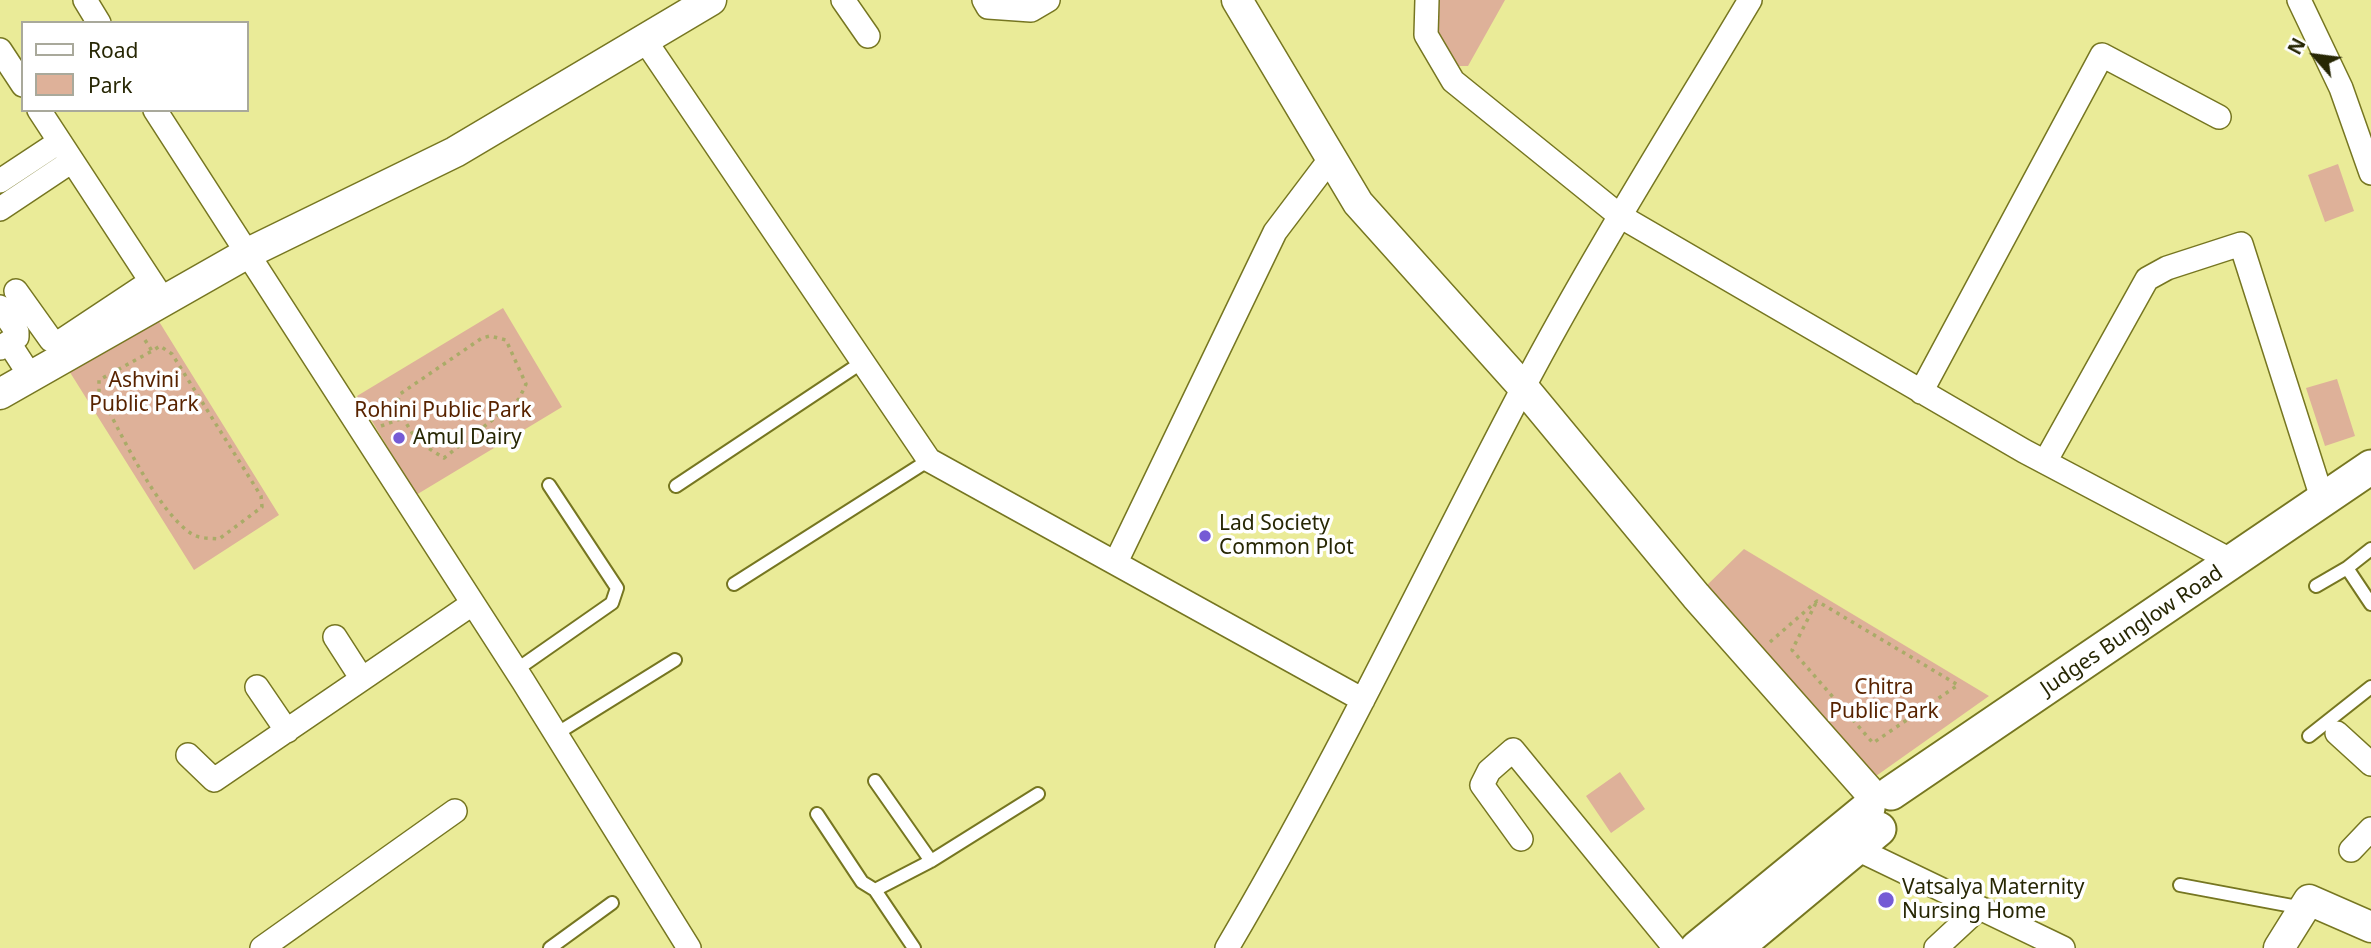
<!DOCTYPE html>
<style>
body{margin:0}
#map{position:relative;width:2371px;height:948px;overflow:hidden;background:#eaeb98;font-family:"Noto Sans",sans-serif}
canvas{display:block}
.legend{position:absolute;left:21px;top:21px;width:228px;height:91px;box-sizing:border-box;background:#fff;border:2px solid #a9a99b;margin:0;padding:9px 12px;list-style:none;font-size:21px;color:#272704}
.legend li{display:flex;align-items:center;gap:14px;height:35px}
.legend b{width:35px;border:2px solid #a9a99b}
.north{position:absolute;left:2280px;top:21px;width:70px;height:70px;-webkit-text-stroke:5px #fff;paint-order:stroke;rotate:298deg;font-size:19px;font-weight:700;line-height:28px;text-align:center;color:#272704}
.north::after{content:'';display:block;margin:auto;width:24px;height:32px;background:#272704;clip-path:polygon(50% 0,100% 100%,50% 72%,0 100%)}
</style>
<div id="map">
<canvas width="2371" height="948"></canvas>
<ul class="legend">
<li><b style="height:9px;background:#fff"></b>Road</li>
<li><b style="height:19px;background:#deb199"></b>Park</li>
</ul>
<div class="north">N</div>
</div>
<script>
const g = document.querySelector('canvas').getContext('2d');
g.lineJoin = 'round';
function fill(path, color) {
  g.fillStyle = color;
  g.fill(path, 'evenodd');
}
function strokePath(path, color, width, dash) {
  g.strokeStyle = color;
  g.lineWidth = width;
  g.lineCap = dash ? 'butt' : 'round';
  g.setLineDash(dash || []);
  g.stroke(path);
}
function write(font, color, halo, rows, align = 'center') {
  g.font = font + ' "Noto Sans",sans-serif';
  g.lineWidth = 7;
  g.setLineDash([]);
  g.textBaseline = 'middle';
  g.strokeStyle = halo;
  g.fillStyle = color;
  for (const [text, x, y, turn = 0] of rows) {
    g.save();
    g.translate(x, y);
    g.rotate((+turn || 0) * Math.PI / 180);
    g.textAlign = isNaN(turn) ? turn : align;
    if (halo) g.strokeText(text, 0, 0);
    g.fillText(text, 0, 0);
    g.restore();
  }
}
const green = new Path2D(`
 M1434,0h71l-37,66h-15l-20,-33z
 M2338,164l16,47 -29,11 -17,-47z
 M503,308l59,99 -146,88 -59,-99z
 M155,315l124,200 -85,55 -128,-204z
 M2337,379l18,57 -30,10 -19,-58z
 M1744,549l245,147 -113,80 -173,-187z
 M1620,772l25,37 -34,24 -25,-37z`);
const path = new Path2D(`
 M145,340l7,11 8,-5 12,8 89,142 1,11 -43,32c-9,-1 -19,0 -27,-5 -34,-21 -75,-107 -93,-143v-11l53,-29
 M381,426l22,-8 -7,-11 4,-13 82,-56 8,-2 16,4 20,44 -7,15 -75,59 -27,-17 -14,-23
 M1770,642l47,-41 141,84 -85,58 -81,-93 25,-49`);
const service = new Path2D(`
 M676,486l188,-125
 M2347,568l24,-19
 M734,584l195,-124
 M2316,586l31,-18 24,36
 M516,670l96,-67 5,-15 -68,-103
 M556,734l119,-74
 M2309,736l62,-49
 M875,781l56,80
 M817,814l45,68 13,8
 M2180,885l123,23
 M550,948l62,-45
 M914,948l-39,-58 56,-29 107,-67`);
const minor = new Path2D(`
 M85,0l14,23
 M843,0l25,36
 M984,0l4,7 43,3 17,-10
 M1427,0l-1,35 27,46 167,135 404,235 210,111
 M2299,0l42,88 30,85
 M644,39l285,421 434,240
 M0,50l23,35
 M39,110l125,191
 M155,110l368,571 166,267
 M0,181l59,-39
 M0,209l72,-48
 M16,291l35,49 7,3 92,-61
 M0,307l17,25v5l-17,11
 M9,343l22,34
 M1921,392l181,-337 117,62
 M2045,462l102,-183 20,-11 74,-24 82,257
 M1116,562l159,-330 56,-74
 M335,637l27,42
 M257,687l30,44
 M2337,733l34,31
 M188,755l26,25 258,-176
 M1521,839l-39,-54 7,-14 24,-21 162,198
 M1855,848l208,100
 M2351,850l20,-21
 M262,948l193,-137
 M1227,948c107,-181 197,-372 295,-558 70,-133 151,-261 228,-390
 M1936,948l42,-39`);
const tertiary = new Path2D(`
 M1237,0l121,203 165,184 173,209 178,201
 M0,394l246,-140 209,-102 256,-152
 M2279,948l30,-48 62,27`);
const secondary = new Path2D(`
 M1891,793l480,-326
 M1697,948l171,-140
 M1736,948l143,-119`);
const markers = [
 [399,438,7,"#755bd5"],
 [1205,536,7,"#755bd5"],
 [1886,900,9,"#755bd5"]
];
const parkNames = [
 ["Ashvini",144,381],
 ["Public Park",144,405],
 ["Rohini Public Park",443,411],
 ["Chitra",1884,688],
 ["Public Park",1884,712]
];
const poiNames = [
 ["Amul Dairy",413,438],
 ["Lad Society",1219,524],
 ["Common Plot",1219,548],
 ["Vatsalya Maternity",1902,888],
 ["Nursing Home",1902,912]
];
const streetNames = [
 ["Judges Bunglow Road",2132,631,-34]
];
fill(green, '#deb199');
strokePath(service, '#767621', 16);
strokePath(minor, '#767621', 26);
strokePath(tertiary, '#767621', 33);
strokePath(secondary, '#767621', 37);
strokePath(path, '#aaab68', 3.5, [3.5, 5]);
strokePath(service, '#fff', 12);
strokePath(minor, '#fff', 23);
strokePath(tertiary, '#fff', 30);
strokePath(secondary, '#fff', 33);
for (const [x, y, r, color] of markers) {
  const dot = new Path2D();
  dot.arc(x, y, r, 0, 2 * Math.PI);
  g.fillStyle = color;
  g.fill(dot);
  strokePath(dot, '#fff', 2.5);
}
write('21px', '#582300', '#fff', parkNames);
write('21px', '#272704', '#fff', poiNames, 'left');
write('21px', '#272704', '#fff', streetNames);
</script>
